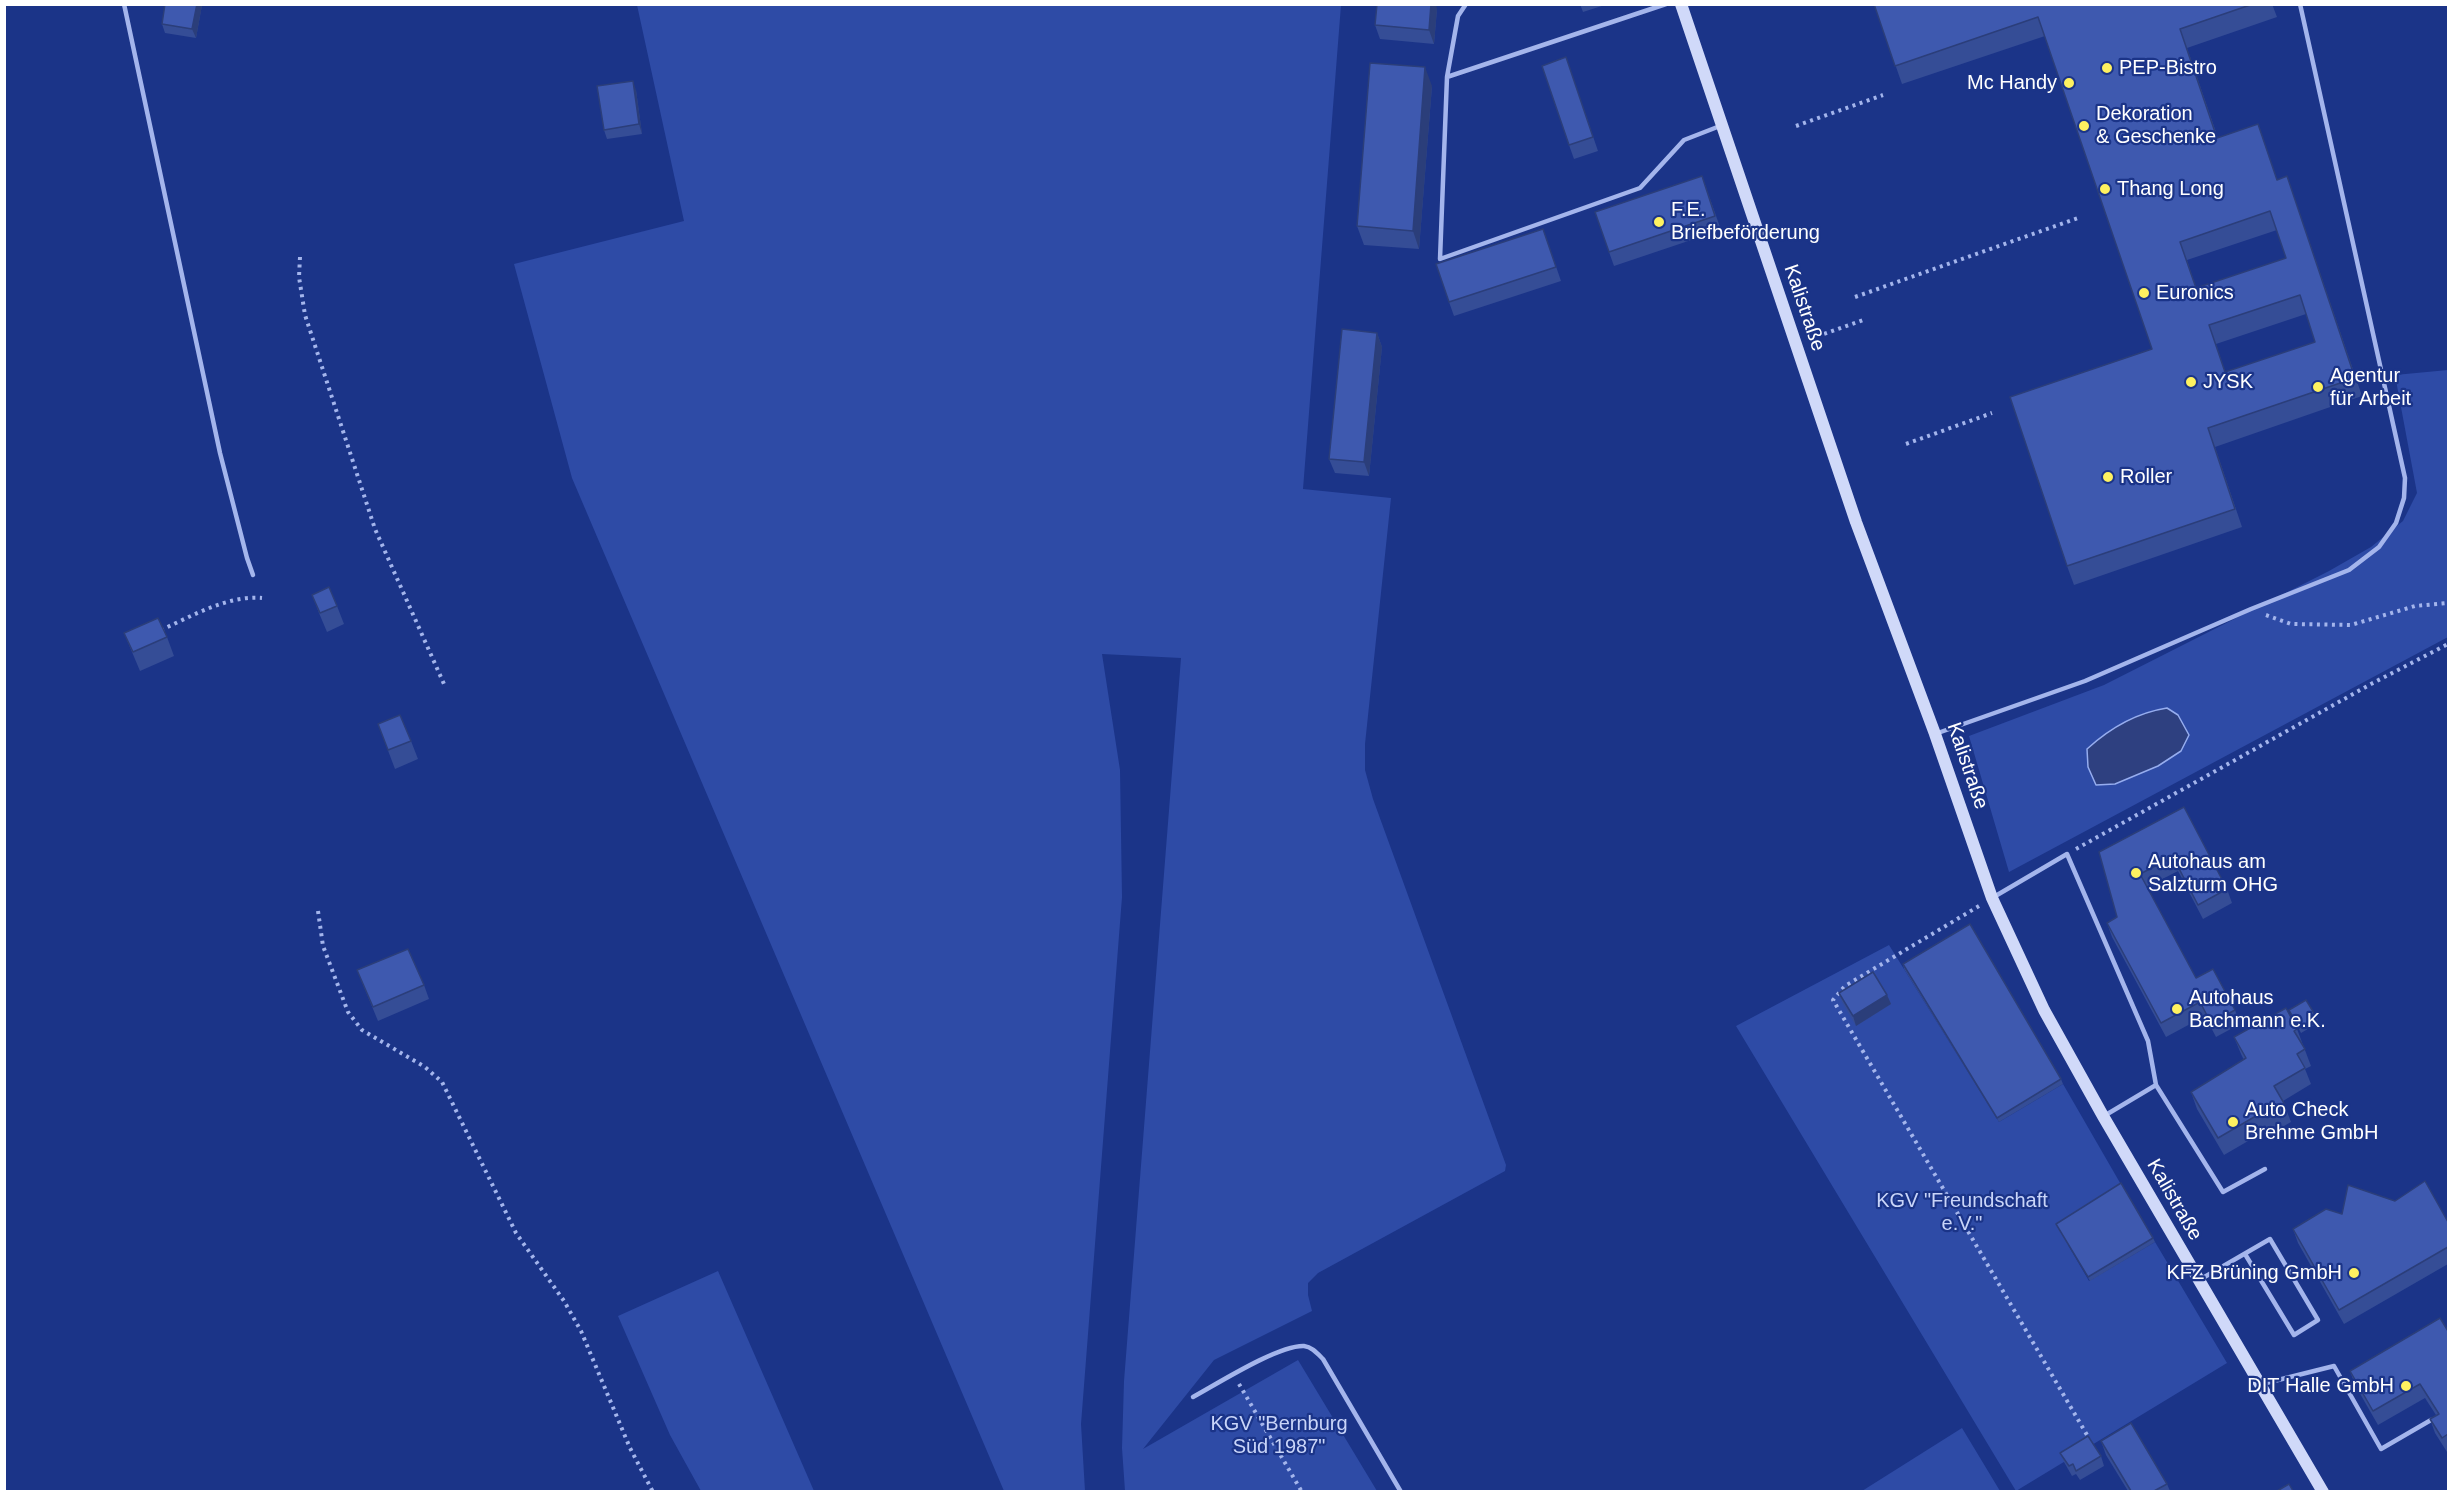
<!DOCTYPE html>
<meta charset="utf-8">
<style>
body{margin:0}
#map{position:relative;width:2453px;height:1496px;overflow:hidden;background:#1b3488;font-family:Arial,sans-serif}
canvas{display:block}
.frame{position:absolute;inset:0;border:6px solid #fff;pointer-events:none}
</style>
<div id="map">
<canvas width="2453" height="1496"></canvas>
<div class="frame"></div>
</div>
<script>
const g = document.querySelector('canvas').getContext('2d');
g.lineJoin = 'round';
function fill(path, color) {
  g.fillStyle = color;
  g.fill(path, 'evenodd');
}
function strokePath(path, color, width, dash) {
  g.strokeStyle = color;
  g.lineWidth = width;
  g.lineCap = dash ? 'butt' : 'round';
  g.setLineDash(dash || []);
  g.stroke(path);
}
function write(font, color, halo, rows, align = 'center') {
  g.font = font + ' Arial,sans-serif';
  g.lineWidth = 4.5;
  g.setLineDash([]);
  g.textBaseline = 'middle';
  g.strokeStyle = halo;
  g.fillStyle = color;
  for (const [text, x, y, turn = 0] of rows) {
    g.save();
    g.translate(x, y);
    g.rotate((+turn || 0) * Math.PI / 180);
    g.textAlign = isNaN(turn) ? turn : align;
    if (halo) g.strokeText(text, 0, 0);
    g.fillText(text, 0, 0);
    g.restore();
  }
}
const green = new Path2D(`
 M637,5h704l-38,484 88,9 -26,246v26l8,29 133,366 -1,6 -187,102 -10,10v12l4,16 -98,49 -71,89 155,-89 79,131h-252l-3,-43 2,-67 57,-723 -79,-4 18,116 2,127 -41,527 4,67h-81l-432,-1013 -58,-214 170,-43z
 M2448,370v267l-439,235 -40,-136 135,-51 225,-114 42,-24 32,-26 14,-28 -22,-118z
 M1889,945l110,177 64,-38 60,104 -55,57 21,36 66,-39 72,121 -211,128 -280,-465z
 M718,1271l96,220h-113l-31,-56 -52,-119z
 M1962,1428l38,63h-138z`);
const water = new Path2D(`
 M2167,708l11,7 11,20 -8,16 -23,15 -43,18 -19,1 -8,-18 -1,-18c23,-21 48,-36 80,-41z`);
const path = new Path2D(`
 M1796,126l87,-31
 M300,257l-1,20 6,38 70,214 69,155
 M1855,297l226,-80
 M1810,339l53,-19
 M1906,444l86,-31
 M2266,615l25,9 60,1 64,-19 33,-3
 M161,630c31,-14 67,-35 101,-32
 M2076,849l295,-165 77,-40
 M1979,906l-134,80 -12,14 254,435
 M318,911l5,35 25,66 14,18 63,37 17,15 74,151 48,68 17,30 49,117 23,44
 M1239,1384l63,108`);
const lane = new Path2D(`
 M124,4l96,449 27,105 6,17
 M1666,4l-219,73 -7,182 200,-71 44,-48 36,-14
 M1447,77l11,-61 8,-12
 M1935,734l150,-53 166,-72 98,-39 30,-23 17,-24 8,-25 1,-20 -105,-474
 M1992,898l75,-44 81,187 8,44 -52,31
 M2156,1085l67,107 42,-23
 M2201,1279l69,-40 48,81 -24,15 -49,-81
 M2262,1384l72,-18 47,83 50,-29
 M1193,1397c24,-13 85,-52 111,-51 8,1 13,7 19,13l78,133`);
const secondary = new Path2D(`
 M1681,4l175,518 79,212 57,164 52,112 59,106 220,376`);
const wall = new Path2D(`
 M1580,4h28l-25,8z
 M1874,4h398l5,13 -90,31 31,90 59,42 10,-4 75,220 -147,51 27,80 -168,58 -7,-19 85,-217 -107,-313 -143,48zM2277,230l9,28 -90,30 -9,-28zM2306,314l9,28 -90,30 -9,-28z
 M202,5l-6,33 -31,-5 -3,-9z
 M1437,9l-3,35 -54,-5 -5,-14z
 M1566,57l32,94 -24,8 -5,-14z
 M1432,86l-13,163 -55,-4 -7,-19z
 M636,90l6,44 -35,5 -3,-9z
 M1702,176l19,54 -107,36 -5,-14z
 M1548,243l13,38 -107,35 -5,-14z
 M1377,333l5,14 -13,129 -34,-3 -6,-14z
 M312,595l25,11 7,18 -17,8 -8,-19z
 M124,633l43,4 7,19 -34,15z
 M378,724l33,17 7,18 -23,10z
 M2184,807l43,82 5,14 -29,16 -25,-48 -31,16 49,91 39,32 5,14 -24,13 -11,-21 -39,21 -54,-100 -5,-14 10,-6 -18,-65z
 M1903,964l158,115 2,5 -64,38 -95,-153z
 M357,970l67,15 5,14 -51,22z
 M1839,993l48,2 4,9 -35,22 -14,-24z
 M2289,1010l28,8 1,5 -17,10z
 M2297,1029l14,37 -6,3 6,15 -28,17 8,21 -14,8 -3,-4 -50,29 -27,-46 -6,-17 53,-32 -3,-6 -7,-17z
 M2395,1201l53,21v42l-104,60 -46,-81 -5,-14 49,-15z
 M2056,1224l97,14 2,4 -65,39 -32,-53z
 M2448,1331v120l-1,1 -12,-19 -5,-14 6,-4 -11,-17 -47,27 -23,-40 -5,-14z
 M2101,1441l66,43 3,7h-42l-22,-36z
 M2060,1453l41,3 3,10 -24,14 -4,-6 -4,2 -8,-14z`);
const shadedWall = new Path2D(`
 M197,4l5,1 -6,33 -4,-9z
 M1431,4h5l1,5 -3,35 -5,-14z
 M1425,67l7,19 -13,163 -6,-18z
 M633,81l3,9 6,44 -3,-10z
 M1377,333l5,14 -13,129 -5,-14z
 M1887,995l4,9 -35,22 -3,-10z`);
const building = new Path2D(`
 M165,4h32l-5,25 -30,-5z
 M1377,4h54l-2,26 -54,-5z
 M1874,4h379l-73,25 37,109 41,-14 19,56 10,-4 68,202 -147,50 27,81 -168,57 -57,-169 142,-48 -114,-332 -143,49zM2270,211l16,47 -90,30 -16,-46zM2300,295l15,47 -90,30 -16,-47z
 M1566,57l27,80 -24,8 -27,-79z
 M1370,63l55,4 -12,164 -56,-5z
 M633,81l6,43 -35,6 -7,-44z
 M1702,176l13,40 -106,36 -14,-40z
 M1543,229l13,38 -107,35 -13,-38z
 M1342,329l35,4 -13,129 -35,-3z
 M329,587l8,19 -17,7 -8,-18z
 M158,618l9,19 -34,15 -9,-19z
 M400,715l11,26 -23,9 -10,-26z
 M2184,807l43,82 -29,16 -25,-48 -33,17 56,104 17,-9 22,41 -24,13 -11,-21 -39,21 -54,-100 10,-6 -18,-65z
 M1970,924l91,155 -64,39 -94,-154z
 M408,949l16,36 -51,22 -16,-37z
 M1873,972l14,23 -34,21 -14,-23z
 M2306,1000l11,18 -18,10 -10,-18z
 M2286,1008l11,21 -3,2 11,18 -8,5 8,14 -31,18 11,19 -15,9 -2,-5 -50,29 -27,-46 55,-34 -12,-21z
 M2425,1181l23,41v25l-109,63 -46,-81 33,-20 16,5 6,-29 47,16z
 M2121,1183l32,55 -65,39 -32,-53z
 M2440,1318l8,13v103l-6,4 -12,-19 9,-5 -19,-30 -47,27 -23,-40z
 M2131,1423l36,61 -13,7h-23l-30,-50z
 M2088,1436l13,20 -25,15 -3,-7 -4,2 -9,-13z
 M2289,1484l4,7h-16z`);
const markers = [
 [2107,68,6,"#fef160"],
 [2069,83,6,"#fef160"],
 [2084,126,6,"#fef160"],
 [2105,189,6,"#fef160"],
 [1659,222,6,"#fef160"],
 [2144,293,6,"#fef160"],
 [2191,382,6,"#fef160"],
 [2318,387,6,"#fef160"],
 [2108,477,6,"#fef160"],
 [2136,873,6,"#fef160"],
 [2177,1009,6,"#fef160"],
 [2233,1122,6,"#fef160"],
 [2354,1273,6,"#fef160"],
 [2406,1386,6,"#fef160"]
];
const poiNames = [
 ["PEP-Bistro",2119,68],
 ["Mc Handy",2057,83,"right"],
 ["Dekoration",2096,114],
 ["& Geschenke",2096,137],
 ["Thang Long",2117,189],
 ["F.E.",1671,210],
 ["Briefbeförderung",1671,233],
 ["Euronics",2156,293],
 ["Agentur",2330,376],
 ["für Arbeit",2330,399],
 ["JYSK",2203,382],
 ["Roller",2120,477],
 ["Autohaus am",2148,862],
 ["Salzturm OHG",2148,885],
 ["Autohaus",2189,998],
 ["Bachmann e.K.",2189,1021],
 ["Auto Check",2245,1110],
 ["Brehme GmbH",2245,1133],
 ["KFZ Brüning GmbH",2342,1273,"right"],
 ["DIT Halle GmbH",2394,1386,"right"]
];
const streetNames = [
 ["Kalistraße",1804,308,71],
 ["Kalistraße",1967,766,71],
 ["Kalistraße",2174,1200,60]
];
const parkNames = [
 ["KGV \"Freundschaft",1962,1201],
 ["e.V.\"",1962,1224],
 ["KGV \"Bernburg",1279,1424],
 ["Süd 1987\"",1279,1447]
];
fill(green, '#2e4ba6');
fill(water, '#2e4080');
strokePath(water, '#96adef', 1.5);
strokePath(path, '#a4b5ec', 4, [3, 4.5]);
strokePath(lane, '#a4b5ec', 4.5);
strokePath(secondary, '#d0d9f9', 12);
fill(wall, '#354d96');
fill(shadedWall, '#2b3e7a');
fill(building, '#3e59af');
strokePath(building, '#2b3e7a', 1.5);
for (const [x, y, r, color] of markers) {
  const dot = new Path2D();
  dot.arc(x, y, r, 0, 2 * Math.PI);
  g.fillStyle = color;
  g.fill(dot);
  strokePath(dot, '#1b3488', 2);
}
write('20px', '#fff', '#1b3488', poiNames, 'left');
write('20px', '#fff', '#1b3488', streetNames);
write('20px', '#c9d5f9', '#1b3488', parkNames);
</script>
